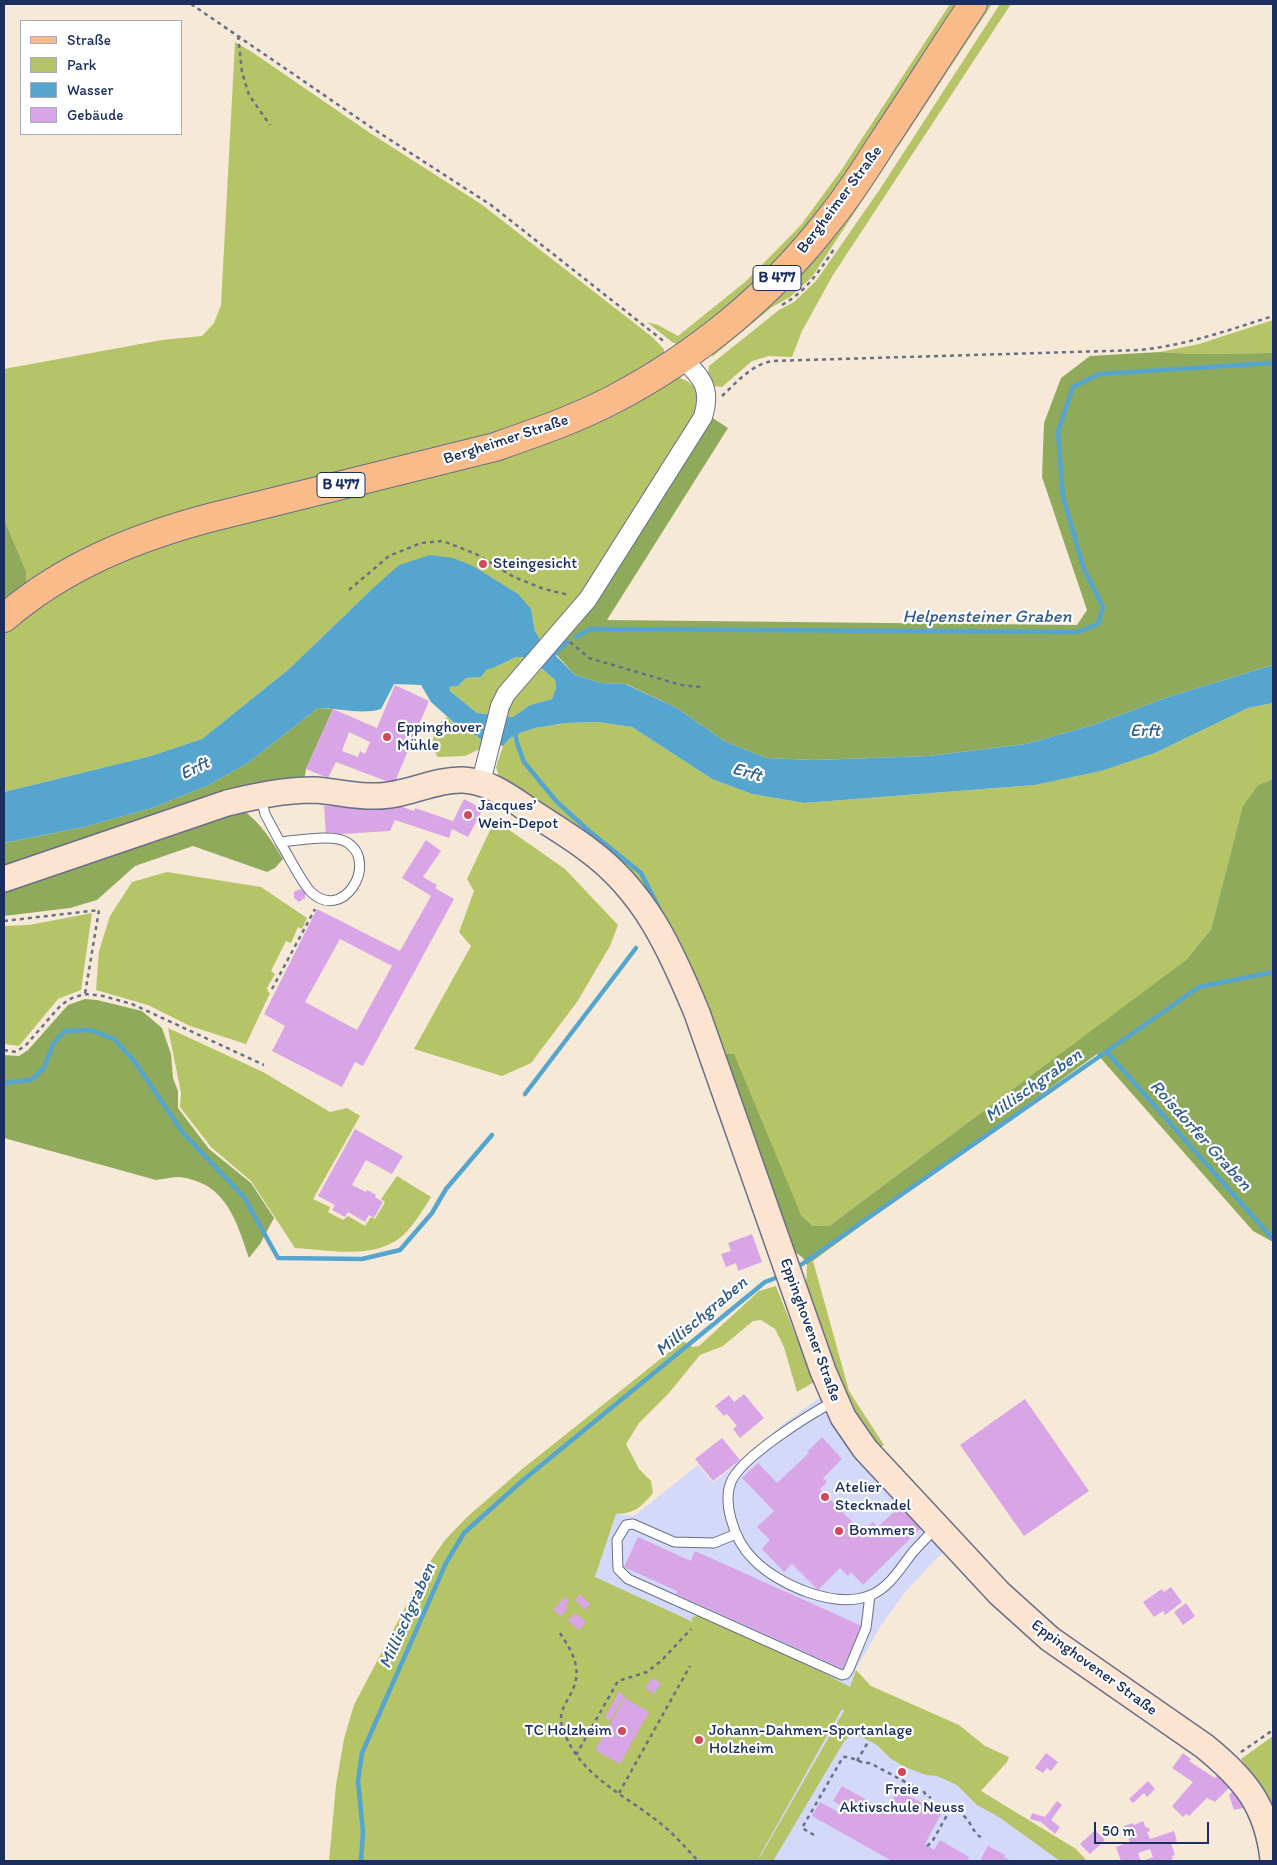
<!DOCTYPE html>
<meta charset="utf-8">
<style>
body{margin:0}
#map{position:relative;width:1277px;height:1865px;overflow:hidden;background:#f7e9d7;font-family:Itim,sans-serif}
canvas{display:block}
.frame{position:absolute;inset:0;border:5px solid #1b2f5e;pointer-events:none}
.legend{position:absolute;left:20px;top:20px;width:162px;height:115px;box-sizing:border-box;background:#fff;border:1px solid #a4acbf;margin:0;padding:6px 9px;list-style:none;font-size:15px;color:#1b2f5e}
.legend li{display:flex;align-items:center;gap:10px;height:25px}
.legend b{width:25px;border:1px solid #a4acbf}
.scale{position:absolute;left:1094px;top:1822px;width:115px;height:22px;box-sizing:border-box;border:2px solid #1b2f5e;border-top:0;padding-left:6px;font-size:15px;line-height:18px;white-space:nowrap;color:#1b2f5e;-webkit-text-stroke:4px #fff;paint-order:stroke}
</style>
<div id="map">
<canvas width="1277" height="1865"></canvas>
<div class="frame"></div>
<ul class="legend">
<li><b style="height:6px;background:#fabb8b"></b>Straße</li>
<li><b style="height:14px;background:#b5c467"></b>Park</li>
<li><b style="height:14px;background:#55a5cf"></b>Wasser</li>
<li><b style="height:14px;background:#d8a6e7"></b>Gebäude</li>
</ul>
<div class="scale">50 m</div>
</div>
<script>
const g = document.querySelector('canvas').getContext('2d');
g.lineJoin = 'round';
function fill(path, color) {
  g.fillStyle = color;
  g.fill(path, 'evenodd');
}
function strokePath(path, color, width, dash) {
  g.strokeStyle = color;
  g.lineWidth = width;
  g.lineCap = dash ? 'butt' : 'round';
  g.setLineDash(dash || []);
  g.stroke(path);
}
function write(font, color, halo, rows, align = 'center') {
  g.font = font + ' Itim,sans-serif';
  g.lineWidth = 4.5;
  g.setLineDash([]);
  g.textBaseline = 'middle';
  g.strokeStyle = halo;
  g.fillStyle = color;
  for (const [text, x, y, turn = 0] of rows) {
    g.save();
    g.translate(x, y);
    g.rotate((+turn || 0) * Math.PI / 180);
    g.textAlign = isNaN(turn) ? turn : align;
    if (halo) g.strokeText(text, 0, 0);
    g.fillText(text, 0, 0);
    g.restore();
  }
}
const built = new Path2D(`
 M825,1394l119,157 -39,41 -25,35 -24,42 -5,19 -171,-71 -85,-40 21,-63 18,2 64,-51 15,18 74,-62z
 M853,1689l128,102 95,58 11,12h-331z`);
const green = new Path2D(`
 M950,4h11l-112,172 -63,81 -105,89 -9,-4 -25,-20 11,3 20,11 67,-54 56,-57 41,-56z
 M982,4h10l-180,273 -22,20 -18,10 -60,50 3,-12z
 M1000,4h11l-178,271 -31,56 -10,26 -23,-1 -17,5 -30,26 -8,-1 -6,-12 1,-8 70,-56 15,-8 22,-21 64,-92z
 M235,42l17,10 118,81 111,71 170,132 13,13v10l-89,49 -548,180 -1,-17 -22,-52v-150l158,-29 40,-4 12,-13 7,-18z
 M1273,320v33l-79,1 -34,-2 39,-8z
 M677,377c20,6 22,16 21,35l-109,173 -48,56 -6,-10 -4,-22 -160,-19 -82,79 -87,70 -51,17 -147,36v-161l95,-65z
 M516,657h12l-37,48 -3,9 -11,-1 -27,-22 -2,-4 10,-1 8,-8 15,-1 6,-9 4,1z
 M538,666l17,14 1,8 -4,11 -22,6 -17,12 -7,-1 7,-19z
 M1273,703v76l-15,6 -15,22 -32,122 -24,30 -358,267h-16l-12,-11 -82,-161 -58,-134 -161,-140 -4,-13 7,-21 6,-7 11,-6 15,-5 31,-5 32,-1 34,5 80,52 40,15 52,9 231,-18 65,-14 55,-18 93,-45z
 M447,717l13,12 17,7 5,5 -2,8 -15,7 -27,1c-10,-14 -4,-31 9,-40z
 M494,822l11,5 60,42 53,56 -8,21 -33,56 -46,61 -29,13 -88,-27 57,-103 -12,-14 15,-41 -7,-12z
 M167,872l94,15 46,31 -5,11 -4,-2 -7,16 -5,-2 -15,30 4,3 -8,14 1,4 2,1 -24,51 -56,-18 -42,-21 -52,-15 3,-39 11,-35 22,-34z
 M92,913l-11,77 -23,9 -39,47 -15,-2v-118l25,-1z
 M168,1028l95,44 67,40 17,-4 13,8 -47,83 17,8 -2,5 15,8 5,-4 17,10 6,-9 4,2 10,-17 -4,-3 16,-23 34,21c-7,11 -14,23 -22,32 -27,33 -77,21 -114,19l-44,-67 -40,-34 -31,-40 1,-14z
 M813,1261l36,130 35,54 -7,4 -36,-53 -35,-107 1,-24z
 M776,1286l38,96 -17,10 -13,-45 -9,-18 -14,-9 -8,1 -30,25 -23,9 -31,38 -30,30 -13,21 13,25 12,12 2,12c-12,14 -17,20 -37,21l-21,63 98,45 -2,-4 8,-3 123,57 28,15 6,-17 15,16 88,39 26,21 24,11 -2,5 -26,29 95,58 11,12h-27l-61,-44 -22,-12 -20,-20 -20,-9 -11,-1 -21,-8 -15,-9 -13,-13 -21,-11 -11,6 -72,121h-444l7,-76 8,-46 10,-34 73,-139 18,-26 22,-23 54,-47 162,-129 10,6 6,-1 60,-55zM842,1709l2,2 -84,146h-1z
 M1273,1736v79l-13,-30 -19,-26z`);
const forest = new Path2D(`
 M1160,352l34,2 79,-1v312l-102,31 -78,29 -67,19 -97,12 -115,4 -48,-2 -42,-17 -47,-33 -51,-24 -25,-1 -26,-8 -23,-25 18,-17 16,-19 125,-197 17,11 -121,192 470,5 10,-15 -45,-133 2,-54 17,-45 29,-22z
 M4,519l22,52 1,17 -23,18z
 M318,708l15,1 -27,60 -3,17 -299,87v-30l80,-16 68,-19 55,-22 41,-23z
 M1273,779v463l-20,-11 -156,-177 -290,211 -4,-7 -13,-10 -71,-194h15l67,161 12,11h16l358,-267 24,-30 32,-123 15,-21z
 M236,806c22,12 34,32 47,53l-8,9 -8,4 -74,-26 -58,20 -38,34 -27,8 -66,8v-30z
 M85,999l12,1 45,11 20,17 9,26 2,24 5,13v17l31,41 42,34 23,35 -14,26 -11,14c-13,-38 -23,-75 -69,-81 -8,0 -16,2 -24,3l-152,-42v-83l15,1 9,-6 40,-45z`);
const water = new Path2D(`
 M430,555l23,3 20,8 45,28 13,15 4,22 6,10 34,34 26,8 24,1 52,24 47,33 42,17 48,2 115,-4 97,-12 67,-19 78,-29 102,-31v38l-25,5 -93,45 -54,18 -66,14 -231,18 -52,-9 -40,-15 -80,-52 -34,-5 -32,1 -31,5 -15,5 -11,6 -6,7 -21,-5 -5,-5 -16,-7 -30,-27 -10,-17 -27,-1 -13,25c-20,6 -42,-1 -63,-1l-70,55 -41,23 -55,22 -68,19 -80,16v-51l147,-36 51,-17 87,-70 82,-79 28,-25zM516,657h12l27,23 1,8 -4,11 -22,6 -17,12 -36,-4 -27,-22 -1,-4 9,-1 8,-8 15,-1 6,-8h4z`);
const stream = new Path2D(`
 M576,637l14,-8 488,3 20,-8 5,-17 -19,-38 -21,-72 -5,-65 15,-45 26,-13 174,-11
 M552,656l15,-14
 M515,730l2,13 7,19 33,40 32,29 52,42 21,41
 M1107,1052l166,187
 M4,1083l27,-3 13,-12 9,-24 12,-13 26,-1 23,9 21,23 48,71 61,64 34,61 84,1 38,-9 32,-37 14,-24 46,-54
 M525,1094l111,-146
 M795,1269l404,-282 74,-15
 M361,1861l2,-29 -5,-51 4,-28 84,-190 18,-30 58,-52 243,-199 16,-6`);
const building = new Path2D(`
 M395,685l34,16 -35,83 -58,-22 -8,16 -22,-9 27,-60 44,19zM349,732l21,10 -5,12 -5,-3 -2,6 -16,-6z
 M464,799l19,10 -15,28 -16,-8 -3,9 -54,-18 -5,11 -64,4 -2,-29 73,-6v5l17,6 1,-3 38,13z
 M426,840l15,11 -18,26 14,8 -2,3 19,11 -91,167 -8,-4 -13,25 -70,-36 13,-25 -21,-12 53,-105 83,42 31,-55 -29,-18zM340,939l52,27 -35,64 -52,-28z
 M300,889l5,3v6l-6,4 -5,-4v-6z
 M355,1129l48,27 -11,18 -26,-14 -14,25 14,7 1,-2 9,5 -1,2 8,5 -9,16 -5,-3 -4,7 -17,-10 -3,5 -13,-7 3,-5 -17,-9z
 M752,1234l10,28 -24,9 -2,-8 -10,4 -5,-13 10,-3 -3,-8z
 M744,1394l20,24 -24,20 -7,-9 4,-3 -10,-12 -3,2 -9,-10 14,-11 5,7z
 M1025,1399l64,92 -65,45 -64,-91z
 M822,1437l20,22 -19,19 4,4 -7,7 42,43 11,-10 5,5 23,-22 21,22 -59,58 -12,-13 -3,4 -8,-8 -22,22 -26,-26 -8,8 -22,-23 8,-9 -13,-13 17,-16 -32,-33 16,-15 19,20 32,-30 -2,-1z
 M722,1438l18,22 -27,21 -18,-22z
 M638,1537l53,24 4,-10 167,75 -19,43 -167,-75 1,-3 -53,-24z
 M1171,1587l11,15 -17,13 -2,-4 -9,6 -11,-15 19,-13 2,3z
 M580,1594l10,10 -5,6 -10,-10z
 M565,1597l4,4 -4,5 3,2 -7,8 -8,-6z
 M1186,1603l9,13 -12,9 -9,-13z
 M575,1613l11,9 -7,8 -11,-9z
 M652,1678l9,5 -7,11 -9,-6z
 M619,1692l6,4 -15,25 -5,-4z
 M625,1698l24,14 -29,52 -25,-14z
 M1046,1753l12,9 -7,9 -4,-3 -4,5 -8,-5z
 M1183,1753l8,6 -2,2 26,17 6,-6 11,13 -17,17 -8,-4 -18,18 -3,-2 -3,3 -11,-11 21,-24 -21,-14z
 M1148,1781l7,8 -8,8 -3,-4 -11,10 -4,-4z
 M842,1786l44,25 12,-22 43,25 -16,30 9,6 6,-10 29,17 -2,4h-75l-80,-45 8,-14 20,11 3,-6 -10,-6z
 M1236,1788l7,20 -9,2 -5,-15z
 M1057,1801l5,4 -11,15 9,7 -5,7 -14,-12 -11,-3 2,-6 13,4z
 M1143,1821l3,7 2,-1 2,4 -3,1 3,7 24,-8 3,10 -6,2 4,12 -3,1 1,3 -5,2h-26l11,-4 -3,-8 -12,4 3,8h-20l-5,-14 14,-5 -6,-16 9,-3 1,2z
 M1095,1830l10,10 -15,14 -10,-10z
 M988,1846l17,9 -1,2 7,4h-31z`);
const path = new Path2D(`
 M191,4l184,126 116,75 175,138
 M238,36l4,36 7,23 21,30
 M782,305c24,-14 37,-33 52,-56
 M722,396c15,-14 29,-31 50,-35l368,-11c47,-5 89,-20 133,-34
 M349,590l40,-34 32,-13 22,-2 33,13 38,23 30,12 25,6
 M570,642l19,16 92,27 20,2
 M4,921l95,-11 -14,84
 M272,989l43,-80
 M4,1050l12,2 10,-7 35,-40 11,-7 13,-4 18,2 29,8 132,61
 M560,1633c9,14 19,29 16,46 -3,19 -21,30 -13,50 16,47 61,65 97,94 14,11 26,25 38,38
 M1241,1752l32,-22
 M576,1755l42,-74 29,-9 15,-12 29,-31
 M857,1761l11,-19
 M619,1793l71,-127
 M957,1811c16,9 13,20 25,27
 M814,1835l-12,-7 41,-71c10,-1 16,7 27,6l54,29 2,3 5,3
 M927,1846l5,-4 15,-27`);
const service = new Path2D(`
 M261,798l4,16 15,28c16,-1 55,-9 68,1 31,21 -6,81 -38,48 -9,-10 -22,-36 -30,-49
 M835,1401c-25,13 -94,56 -104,81 -5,12 -3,26 0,37 4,15 11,29 22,40 25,26 83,51 118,36 19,-8 30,-28 42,-43 8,-9 16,-17 24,-25
 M736,1534l-22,9 -40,-1 -41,-18 -7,1 -9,15 1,29 10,10 214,96 4,-1 3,-5 17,-41 4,-33`);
const minor = new Path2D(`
 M481,782l19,-76 6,-12 82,-95 115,-182c9,-29 -1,-39 -21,-59`);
const secondary = new Path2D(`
 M4,879l223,-76c29,-7 57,-13 86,-13 22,1 43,7 64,6 29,0 57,-17 86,-16 27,1 49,19 70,33 18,12 37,23 54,36 58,42 84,101 110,164l126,358 20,46 22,32 134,144 51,46 154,107c41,33 63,60 69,113`);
const primary = new Path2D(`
 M4,618c59,-51 130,-80 205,-100l286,-71c40,-14 81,-28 119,-48 82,-43 157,-104 214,-178 21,-25 38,-53 56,-81 30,-45 59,-91 89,-136`);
const markers = [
 [483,564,5,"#d1495b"],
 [387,737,5,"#d1495b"],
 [468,815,5,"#d1495b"],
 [825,1497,5,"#d1495b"],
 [839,1531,5,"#d1495b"],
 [622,1731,5,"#d1495b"],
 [699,1740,5,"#d1495b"],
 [902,1772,5,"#d1495b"]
];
const shields = [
 [777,278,48],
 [341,485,48]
];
const shieldNames = [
 ["B 477",777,278],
 ["B 477",341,485]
];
const streetNames = [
 ["Bergheimer Straße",840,200,-53],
 ["Bergheimer Straße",506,440,-18],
 ["Eppinghovener Straße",810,1330,70],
 ["Eppinghovener Straße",1094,1668,36]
];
const poiNames = [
 ["Steingesicht",493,564],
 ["Eppinghover",397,728],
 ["Mühle",397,746],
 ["Jacques’",478,806],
 ["Wein-Depot",478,824],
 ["Atelier",835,1488],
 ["Stecknadel",835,1506],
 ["Bommers",849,1531],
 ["TC Holzheim",612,1731,"right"],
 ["Johann-Dahmen-Sportanlage",709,1731],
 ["Holzheim",709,1749],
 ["Freie",902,1790,"center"],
 ["Aktivschule Neuss",902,1808,"center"]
];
const waterNames = [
 ["Helpensteiner Graben",987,617],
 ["Erft",1145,731],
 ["Erft",195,769,-26],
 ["Erft",747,773,16],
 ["Millischgraben",1034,1086,-35],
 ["Roisdorfer Graben",1200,1136,48],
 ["Millischgraben",702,1317,-40],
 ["Millischgraben",408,1616,-66]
];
fill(built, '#d4d8f9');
fill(green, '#b5c467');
fill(forest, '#90aa5c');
fill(water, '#55a5cf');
strokePath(stream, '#55a5cf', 4.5);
fill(building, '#d8a6e7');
strokePath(service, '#687088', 11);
strokePath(minor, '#687088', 20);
strokePath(secondary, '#687088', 28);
strokePath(primary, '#687088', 30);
strokePath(path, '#687088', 2.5, [4, 4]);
strokePath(service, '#fff', 9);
strokePath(minor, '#fff', 18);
strokePath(secondary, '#fde4d1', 25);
strokePath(primary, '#fabb8b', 28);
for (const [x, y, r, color] of markers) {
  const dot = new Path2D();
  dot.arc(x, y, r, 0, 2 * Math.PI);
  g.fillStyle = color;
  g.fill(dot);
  strokePath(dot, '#fff', 2);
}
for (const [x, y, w] of shields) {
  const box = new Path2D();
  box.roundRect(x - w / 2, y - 12.5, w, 25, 4);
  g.fillStyle = '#fff';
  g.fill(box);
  strokePath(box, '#1b2f5e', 1);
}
write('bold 15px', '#1b2f5e', null, shieldNames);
write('16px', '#1b2f5e', '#fff', streetNames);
write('16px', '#1b2f5e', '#fff', poiNames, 'left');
write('italic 18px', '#325e8b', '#fff', waterNames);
</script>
